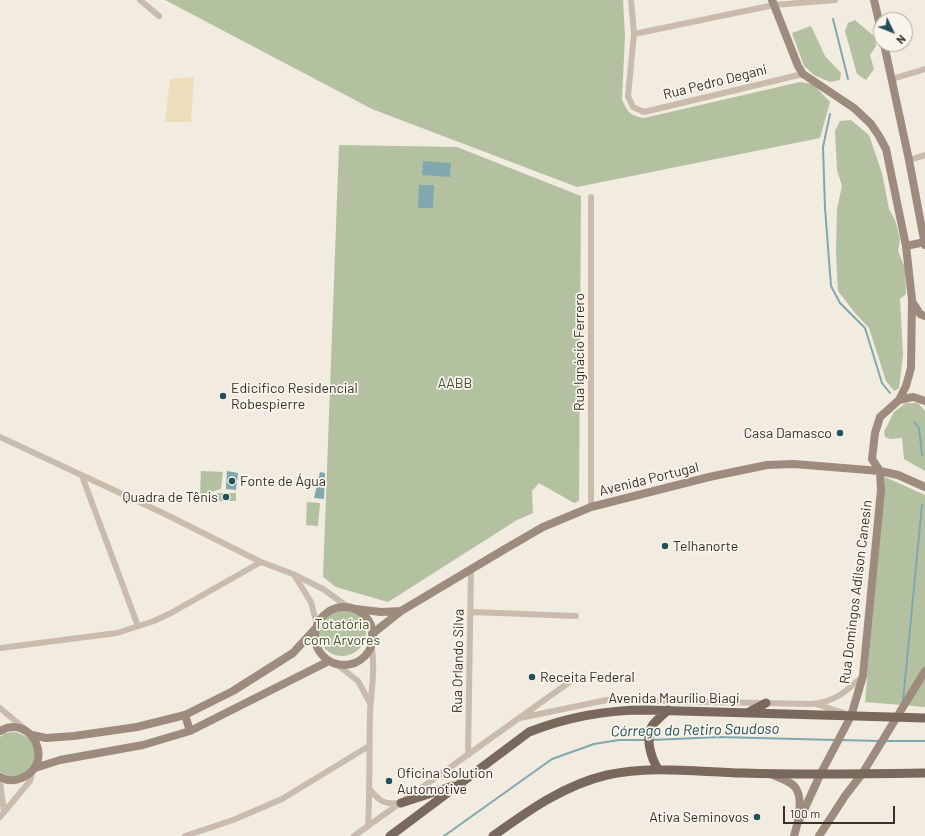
<!DOCTYPE html>
<meta charset="utf-8">
<style>
body{margin:0}
#map{position:relative;width:925px;height:836px;overflow:hidden;background:#f2ebe0;font-family:Barlow,sans-serif}
canvas{display:block}
.north{position:absolute;left:873px;top:12px;width:40px;height:40px;box-sizing:border-box;background:#f9f4ec;border:1px solid #aca69e;border-radius:50%;rotate:133deg;font-size:11px;font-weight:700;line-height:16px;text-align:center;color:#38302a}
.north::after{content:'';display:block;margin:auto;width:14px;height:18px;background:#225058;clip-path:polygon(50% 0,100% 100%,50% 72%,0 100%)}
.scale{position:absolute;left:783px;top:806px;width:112px;height:18px;box-sizing:border-box;border:2px solid #38302a;border-top:0;padding-left:5px;font-size:12px;line-height:14px;white-space:nowrap;color:#38302a;-webkit-text-stroke:3px #f9f4ec;paint-order:stroke}
</style>
<div id="map">
<canvas width="925" height="836"></canvas>
<div class="north">N</div>
<div class="scale">100 m</div>
</div>
<script>
const g = document.querySelector('canvas').getContext('2d');
g.lineJoin = 'round';
function fill(path, color) {
  g.fillStyle = color;
  g.fill(path, 'evenodd');
}
function strokePath(path, color, width, dash) {
  g.strokeStyle = color;
  g.lineWidth = width;
  g.lineCap = dash ? 'butt' : 'round';
  g.setLineDash(dash || []);
  g.stroke(path);
}
function write(font, color, halo, rows, align = 'center') {
  g.font = font + ' Barlow,sans-serif';
  g.lineWidth = 3.5;
  g.setLineDash([]);
  g.textBaseline = 'middle';
  g.strokeStyle = halo;
  g.fillStyle = color;
  for (const [text, x, y, turn = 0] of rows) {
    g.save();
    g.translate(x, y);
    g.rotate((+turn || 0) * Math.PI / 180);
    g.textAlign = isNaN(turn) ? turn : align;
    if (halo) g.strokeText(text, 0, 0);
    g.fillText(text, 0, 0);
    g.restore();
  }
}
const green = new Path2D(`
 M165,0h458l2,36 -3,63c5,13 9,17 22,19l156,-36 13,2 17,18 -10,36 -243,49 -205,-78z
 M855,20l20,17 1,9 -6,9 4,14 -8,11 -9,-6 -12,-43 3,-8z
 M811,26l14,30 16,17 -1,7 -10,2 -16,-7 -10,-9 -12,-33z
 M851,120l18,15 13,38 7,36 6,11 5,19 -2,12 7,17 1,26 -6,5 3,56 -4,33 -5,3 -8,-10 -17,-53 -14,-15 -17,-22 -2,-38 1,-44 5,-23 -5,-16 -2,-39 5,-10z
 M339,145l118,2 124,49 -2,305 -5,2 -35,-20 -7,8 1,22 -16,7 -129,82 -52,-15 -13,-10z
 M906,403h12l7,8v60l-21,-12 -2,-21 -12,1 -5,-2 -1,-5 10,-20z
 M201,471l22,1 -2,17 -21,6z
 M885,477l40,18v212l-60,-5z
 M217,493h19v8h-20z
 M307,502l13,1 -2,23 -12,-1z
 M318 632a24 24 0 1 1 48 0a24 24 0 1 1-48 0Z
 M14,732c40,8 16,60 -14,40v-35l5,-4z`);
const sand = new Path2D(`
 M194,77l-3,45h-26l5,-43z`);
const water = new Path2D(`
 M423,161l28,2 -1,14 -28,-2z
 M419,185h15l-1,23h-15z
 M227,471l11,2 -2,17 -10,-1z
 M320,472l5,1 -1,26 -10,-1z`);
const stream = new Path2D(`
 M833,19l15,60
 M830,114l-7,33 2,61 6,78 9,17 25,25 17,55 8,10
 M914,422l5,6 3,27
 M903,701l19,-196
 M652,740l67,-3 116,3
 M842,740l37,1
 M886,741h39
 M444,836l108,-77 42,-15 25,-4h28`);
const street = new Path2D(`
 M140,0l19,16
 M631,0l3,34 -6,62 5,11 11,5 159,-38
 M634,34l140,-29 61,-5
 M892,79l33,-10
 M909,160l16,-5
 M591,197v310
 M0,437l165,77 96,48 32,12 30,15 25,18
 M82,476l56,150
 M294,575l17,27 6,23
 M472,612l104,4
 M0,648l117,-15 37,-12 17,-8 90,-51
 M335,663l23,18 12,22
 M816,704l28,9
 M0,708l25,21
 M520,718l87,-18 205,4c25,-3 33,-12 51,-28
 M468,755l3,-186
 M0,782l4,30
 M370,790c10,11 14,15 29,13
 M0,817l30,-36 3,-11
 M368,826c2,-37 1,-75 2,-113 1,-23 6,-46 1,-70
 M185,836l48,-16 49,-21 87,-53
 M354,836l224,-160`);
const secondary = new Path2D(`
 M772,0l26,66 5,8 51,34 17,16 8,12 7,13 20,97 6,54 -1,68 -5,18 -7,14 -19,17 -5,16 -3,26 8,12 1,19 -18,186 -12,40 -31,59 -21,46
 M874,0l7,30
 M884,44l25,116 16,85
 M906,246l19,-4
 M913,303l7,11 5,2
 M899,400l14,-3 12,4
 M315 636a29 29 0 1 1 58 0a29 29 0 1 1-58 0Z
 M356,609l25,3 20,-1
 M372,634l29,-23 104,-62 38,-22 48,-20 118,-30 58,-12 27,-1 86,7 18,4 27,12
 M185,715l5,16
 M0,731c29,-18 56,29 24,46 -8,4 -17,4 -24,0
 M32,735l14,3 28,-2 63,-9 48,-12 48,-24 60,-38 22,-24
 M35,768l25,-8 83,-15 47,-14 139,-70
 M773,775c7,3 17,6 22,12 9,11 3,37 -1,49
 M819,836l26,-40 17,-22 63,-103`);
const primary = new Path2D(`
 M749,712l17,-9
 M658,769c-7,-11 -13,-31 -6,-43 4,-6 11,-11 16,-16
 M401,803l52,-17
 M390,836l139,-104c38,-15 75,-22 117,-22l279,8
 M493,836c35,-25 71,-51 114,-61 45,-10 91,-3 136,-2 61,2 121,1 182,0`);
const markers = [
 [223,396,4,"#225058"],
 [840,433,4,"#225058"],
 [232,481,4,"#225058"],
 [226,497,4,"#225058"],
 [665,546,4,"#225058"],
 [532,677,4,"#225058"],
 [389,781,4,"#225058"],
 [757,817,4,"#225058"]
];
const streetNames = [
 ["Rua Pedro Degani",715,82,-14],
 ["Rua Ignácio Ferrero",579,352,-90],
 ["Avenida Portugal",649,479,-14],
 ["Rua Domingos Adilson Canesin",856,592,-83],
 ["Rua Orlando Silva",458,661,-89],
 ["Avenida Maurílio Biagi",674,698]
];
const parkNames = [
 ["AABB",455,383],
 ["Totatória",342,624],
 ["com Arvores",342,640]
];
const poiNames = [
 ["Edicifico Residencial",231,388],
 ["Robespierre",231,404],
 ["Casa Damasco",832,433,"right"],
 ["Fonte de Água",240,481],
 ["Quadra de Tênis",218,497,"right"],
 ["Telhanorte",673,546],
 ["Receita Federal",540,677],
 ["Oficina Solution",397,773],
 ["Automotive",397,789],
 ["Ativa Seminovos",749,817,"right"]
];
const waterNames = [
 ["Córrego do Retiro Saudoso",695,730,-1]
];
fill(green, '#b3c1a0');
fill(sand, '#ebdeb8');
fill(water, '#80a8ae');
strokePath(stream, '#80a8ae', 2);
strokePath(street, '#cabcac', 6);
strokePath(secondary, '#9d8b7d', 8);
strokePath(primary, '#79685c', 9);
for (const [x, y, r, color] of markers) {
  const dot = new Path2D();
  dot.arc(x, y, r, 0, 2 * Math.PI);
  g.fillStyle = color;
  g.fill(dot);
  strokePath(dot, '#f9f4ec', 1.5);
}
write('14px', '#38302a', '#f9f4ec', streetNames);
write('14px', '#44552f', '#f9f4ec', parkNames);
write('14px', '#38302a', '#f9f4ec', poiNames, 'left');
write('italic 15px', '#225058', '#f9f4ec', waterNames);
</script>
